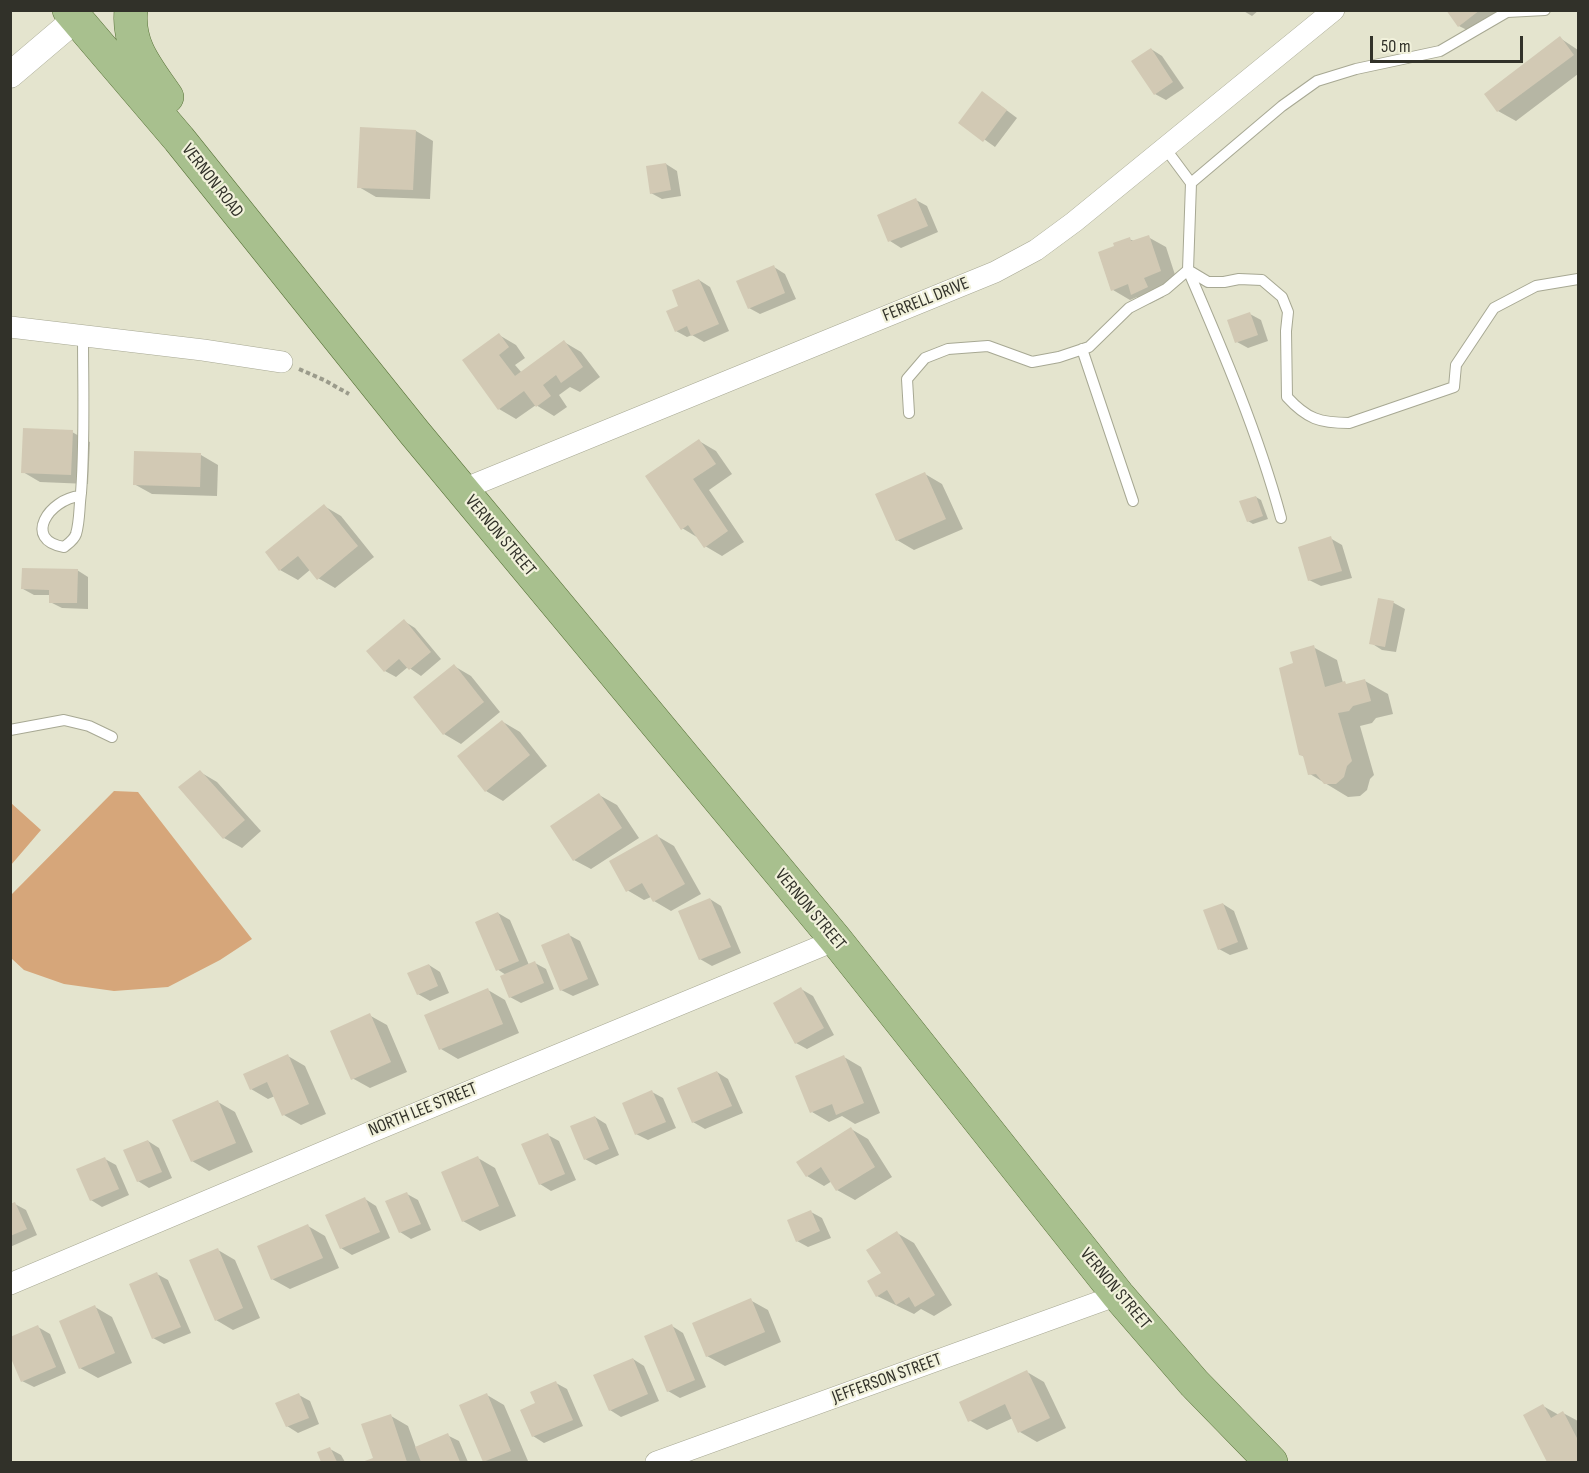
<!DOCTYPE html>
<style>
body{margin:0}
#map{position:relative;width:1589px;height:1473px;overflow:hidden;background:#e4e4ce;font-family:"Sofia Sans Condensed",sans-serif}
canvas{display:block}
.frame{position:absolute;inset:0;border:12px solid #313129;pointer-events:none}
.scale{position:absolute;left:1370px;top:36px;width:153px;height:27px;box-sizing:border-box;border:3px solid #313129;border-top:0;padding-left:8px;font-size:18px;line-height:21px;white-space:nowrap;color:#313129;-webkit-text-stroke:4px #f1f1db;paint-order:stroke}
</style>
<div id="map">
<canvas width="1589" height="1473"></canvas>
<div class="frame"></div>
<div class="scale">50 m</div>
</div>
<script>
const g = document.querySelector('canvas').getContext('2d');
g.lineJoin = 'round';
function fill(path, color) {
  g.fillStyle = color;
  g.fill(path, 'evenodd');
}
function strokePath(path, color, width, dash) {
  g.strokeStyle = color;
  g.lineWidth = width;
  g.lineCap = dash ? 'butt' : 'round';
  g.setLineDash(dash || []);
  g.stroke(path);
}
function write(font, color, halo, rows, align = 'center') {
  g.font = font + ' "Sofia Sans Condensed",sans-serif';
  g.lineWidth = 4.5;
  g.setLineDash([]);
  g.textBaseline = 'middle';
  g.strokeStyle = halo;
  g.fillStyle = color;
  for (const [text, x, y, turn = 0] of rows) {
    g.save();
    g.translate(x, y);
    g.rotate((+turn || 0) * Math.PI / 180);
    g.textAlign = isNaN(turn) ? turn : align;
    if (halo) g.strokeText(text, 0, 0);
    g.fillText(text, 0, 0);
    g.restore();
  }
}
const green = new Path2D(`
 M114,791l24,1 114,147 -32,21 -52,27 -54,4 -50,-7 -40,-14 -13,-12v-63z
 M11,803l30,27 -30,35z`);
const shadow = new Path2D(`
 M1242,10h17l-7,6z
 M1448,10h50v1l-27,21 -12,-6z
 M1560,38l18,12v24l-62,47 -18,-10 -12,-17z
 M1151,49l11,7 22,32 -18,12 -11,-6z
 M993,100l24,18 -22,29 -35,-25z
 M362,128l54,3 17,10 -3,58 -54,-2 -17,-10z
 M666,164l11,7 4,25 -19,3 -11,-6z
 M916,200l11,6 11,26 -37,16 -11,-7 -11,-25z
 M1148,237l18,10 11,34 -17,7 4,9 -14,7 -13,-7 -7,3 -17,-10 16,-51 5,2z
 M774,267l11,7 11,25 -36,15 -11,-6z
 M699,280l11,7 19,44 -25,11 -12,-7 -5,2 -11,-6 4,-24z
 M1250,314l11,6 7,21 -20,7 -11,-6z
 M499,335l17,10 9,13 -10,7 7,8 42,-31 17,10 19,25 -20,15 -10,-5 -11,8 8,12 -13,9 -18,-11 -20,14 -17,-10 -35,-48z
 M72,432l18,10 -2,42 -48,-2 -17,-10z
 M699,441l17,10 16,23 -23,16 35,52 -22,14 -17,-10 -5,-7 -18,-11z
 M201,455l17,10 -1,31 -65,-2 -18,-10z
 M925,474l17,10 21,45 -49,21 -17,-10z
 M1256,497l5,3 7,19 -15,5 -5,-3z
 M324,506l17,10 33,41 -39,31 -17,-10 -7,-9 -13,11 -18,-10z
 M1330,538l12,7 10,33 -31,8 -12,-6z
 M77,570l11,7v32l-26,-1 -12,-6v-7h-16l-11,-6z
 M1379,600l15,3 11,6 -9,43 -14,-2 -11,-7z
 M404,621l11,7 26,31 -20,17 -13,-9 -12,10 -11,-6z
 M1313,647l24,13 6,23 5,2 17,-4 23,13 5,20 -17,4 -4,5 -12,3 14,49 -4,4 -3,11 -7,6 -12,1 -38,-23 -6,-17 -4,-3 -5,-90z
 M454,666l17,10 29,36 -39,32 -17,-10z
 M503,722l17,10 27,34 -44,35 -17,-10z
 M200,772l17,10 44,49 -19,17 -18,-10z
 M599,795l18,10 22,33 -48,31 -17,-9z
 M657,836l17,10 27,48 -30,17 -17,-10 -3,-4 -7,3 -17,-10z
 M710,899l11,7 20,47 -29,13 -12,-7z
 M1223,904l11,7 14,38 -18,6 -11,-6z
 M498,913l12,7 19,45 6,-2 11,6 8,20 -33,14 -11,-6 -4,-22 -9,-6z
 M569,935l11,6 19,44 -26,11 -12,-6z
 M429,965l11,7 9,21 -19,8 -12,-7z
 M801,989l12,7 21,39 -27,14 -11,-6z
 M488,990l17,10 14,33 -61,26 -17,-10 -15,-33z
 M369,1015l18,10 20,47 -37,16 -18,-10z
 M288,1056l17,10 21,48 -25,11 -17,-10 -9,-19 -7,3 -17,-10z
 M844,1057l17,10 19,46 -25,11 -13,-8 -13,6 -17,-10z
 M717,1072l11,7 15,34 -38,16 -12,-7 -14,-34z
 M652,1092l11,6 13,30 -28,12 -12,-6z
 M218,1102l17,10 18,40 -44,19 -17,-10z
 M595,1117l11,7 13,31 -23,10 -11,-6z
 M851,1129l17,10 24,38 -37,23 -18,-10 -5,-9 -8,5 -17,-10z
 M548,1135l11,6 17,39 -25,11 -11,-7z
 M148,1141l11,7 13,30 -23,10 -11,-7z
 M478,1158l17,10 21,48 -36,15 -17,-10z
 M105,1159l11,6 13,30 -27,12 -11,-7z
 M407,1194l11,6 13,30 -20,9 -11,-7z
 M365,1199l11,7 14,32 -38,17 -11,-7z
 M15,1204l11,6 11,25 -27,12v-41z
 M811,1212l11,6 9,20 -23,9 -11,-6z
 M308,1226l17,10 14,32 -49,21 -18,-10z
 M897,1233l17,10 38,62 -18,11 -13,-7 -7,5 -37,-18 6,-23z
 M218,1250l17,10 25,58 -27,12 -17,-10z
 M157,1274l11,6 23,53 -27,11 -11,-6z
 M750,1300l18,10 13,32 -56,24 -18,-10z
 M95,1307l17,10 20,46 -34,15 -18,-10z
 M672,1326l11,7 23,54 -26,11 -12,-7z
 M38,1327l12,7 16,39 -32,14 -12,-6z
 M633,1359l11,7 15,35 -38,16 -11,-7z
 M1027,1372l17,10 22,46 -29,14 -17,-10 -7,-14 -26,12 -18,-10z
 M556,1383l11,6 16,37 -39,17 -11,-7z
 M299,1395l11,6 9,23 -21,9 -11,-7z
 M487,1395l17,10 24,56 -4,1h-39l-24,-56z
 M1543,1406l16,9 4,-2 15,8v41h-29l-24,-47z
 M391,1416l17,10 8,22 31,-13 12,6 9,21h-103l10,-3z
 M330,1449l11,6 4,7h-22l-4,-9z`);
const building = new Path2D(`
 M1446,10h34l-22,17z
 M1560,36l14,19 -77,57 -13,-18z
 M1151,48l22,34 -19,13 -23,-34z
 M982,91l25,19 -24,32 -25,-19z
 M360,127l56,3 -3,60 -56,-2z
 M666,163l5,27 -21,4 -4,-28z
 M916,198l12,28 -40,16 -11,-27z
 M1149,235l12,36 -17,7 4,9 -17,8 -3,-11 -17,7 -13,-39 16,-6 -1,-3 17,-6 1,4z
 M774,265l11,28 -37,16 -12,-28z
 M699,279l20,45 -28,12 -4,-10 -12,6 -9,-21 12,-5 -6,-16z
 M1250,312l8,23 -23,8 -8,-23z
 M499,333l10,14 -10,8 16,21 49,-36 19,27 -22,16 -5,-8 -13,10 8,11 -15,11 -12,-16 -26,19 -36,-50z
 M23,428l50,2 -2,45 -50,-2z
 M699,439l17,25 -23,15 35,52 -24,17 -16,-23 -7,5 -36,-54z
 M134,451l67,2 -1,34 -67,-2z
 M925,472l21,47 -50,22 -21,-47z
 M1256,496l7,20 -16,6 -8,-21z
 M324,504l34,42 -41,34 -19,-24 -19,15 -14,-19z
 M1331,536l11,35 -34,10 -10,-34z
 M22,568l56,1 -1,34h-28v-13l-28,-1z
 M1378,598l16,3 -9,46 -16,-3z
 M404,619l27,33 -22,18 -10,-11 -15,13 -18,-21z
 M1314,645l11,42 20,-6 1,3 19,-5 6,22 -18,5 -4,5 -11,2 14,48 -5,5 -3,11 -8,7h-12l-8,-10 -8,1 -5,-19 -4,-1 -20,-87 14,-5 -3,-11z
 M454,664l30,38 -41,33 -30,-38z
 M502,720l28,35 -45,37 -28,-36z
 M200,770l45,50 -22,19 -45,-52z
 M599,793l23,35 -49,33 -23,-35z
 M657,834l28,50 -32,18 -11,-19 -16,9 -17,-31z
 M710,898l21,49 -32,13 -21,-49z
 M1223,903l15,39 -20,8 -15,-40z
 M498,912l21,49 -23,10 -21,-49z
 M569,933l19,46 -28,12 -19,-46z
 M535,961l9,22 -35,15 -9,-22z
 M429,964l9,22 -21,9 -10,-22z
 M801,987l23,41 -29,16 -22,-41z
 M488,988l15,36 -64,26 -15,-35z
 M370,1013l21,49 -40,18 -21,-49z
 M288,1054l21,50 -27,12 -15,-34 -17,8 -7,-16z
 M844,1055l20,48 -28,12 -4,-11 -22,9 -15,-37z
 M717,1071l15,35 -40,17 -15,-35z
 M652,1090l14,32 -31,13 -13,-32z
 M218,1100l18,43 -45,19 -19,-42z
 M595,1116l14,33 -25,11 -14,-34z
 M851,1127l24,40 -39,24 -15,-24 -15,10 -10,-15z
 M548,1133l17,41 -26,11 -18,-41z
 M148,1140l14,32 -25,10 -14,-32z
 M478,1156l21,50 -37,16 -21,-50z
 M105,1157l14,32 -29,12 -14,-32z
 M407,1192l14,32 -22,9 -14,-32z
 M365,1197l15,35 -40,17 -15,-34z
 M15,1202l12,27 -17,7v-32z
 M811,1210l9,21 -24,11 -9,-22z
 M308,1224l15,34 -52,22 -14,-34z
 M897,1231l38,64 -20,12 -6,-10 -13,8 -9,-15 -11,7 -9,-16 14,-8 -15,-23z
 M218,1248l25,60 -28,13 -26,-61z
 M157,1272l24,55 -29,12 -23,-55z
 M751,1298l14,34 -59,25 -14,-34z
 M95,1305l20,48 -36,16 -20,-48z
 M672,1324l23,56 -28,12 -23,-56z
 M38,1325l18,42 -35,15 -11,-26v-19z
 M633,1358l15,36 -39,17 -16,-36z
 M1027,1370l23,48 -32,15 -13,-29 -37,18 -9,-20z
 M556,1381l17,39 -41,17 -12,-27 15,-7 -5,-11z
 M299,1393l10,25 -23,9 -11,-24z
 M487,1393l24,58 -28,11 -24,-57z
 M1543,1404l8,14 12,-7 15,29v22h-31l-24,-47z
 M391,1414l16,48h-45l11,-4 -12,-34z
 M448,1433l12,29h-39l-6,-15z
 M330,1447l7,15h-16l-4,-10z`);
const path = new Path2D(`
 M299,369l25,11 25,14`);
const service = new Path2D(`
 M1165,148l26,35 91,-77 35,-25 39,-12 84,-18 67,-39 38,-2
 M1188,270l20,12h16l15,-3 23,1 20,17 6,15 -2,19 1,66c20,22 33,26 62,26l105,-36 2,-22 38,-57 42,-22 42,-7
 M1188,270c35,81 70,163 93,248
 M1082,349l51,152
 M909,413l-2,-34 18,-21 23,-9 40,-3 44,16 27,-5 30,-10 40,-39 37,-19 22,-19 3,-87
 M80,496c-31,3 -58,44 -16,51 5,-4 10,-7 12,-13 4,-13 3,-28 5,-41 4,-52 2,-105 2,-158
 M10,730l54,-10 25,6 23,11`);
const minor = new Path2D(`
 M10,327l193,23 79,12
 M461,490l534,-218 41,-22 38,-28 260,-212
 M10,1284l361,-152 465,-192
 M656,1462l462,-167`);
const tertiary = new Path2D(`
 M10,75l66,-56`);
const primary = new Path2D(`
 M69,10l110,129 235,293 422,508 282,355 76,88 77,79
 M131,10c-4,36 17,59 36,87`);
const streetNames = [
 ["VERNON ROAD",212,181,52],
 ["FERRELL DRIVE",926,300,-22],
 ["VERNON STREET",500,536,50],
 ["VERNON STREET",810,910,50],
 ["NORTH LEE STREET",423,1110,-22],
 ["VERNON STREET",1115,1289,50],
 ["JEFFERSON STREET",887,1379,-20]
];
fill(green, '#d6a67a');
fill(shadow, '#0003');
fill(building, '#d2c9b4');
strokePath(service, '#a7a893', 12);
strokePath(minor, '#a7a893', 22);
strokePath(tertiary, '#a7a893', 27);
strokePath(primary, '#597339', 34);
strokePath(path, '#9b9b8b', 4, [4.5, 3]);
strokePath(service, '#fff', 10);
strokePath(minor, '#fff', 21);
strokePath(tertiary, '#fff', 26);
strokePath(primary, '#a8c08e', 33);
write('18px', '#313129', '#f1f1db', streetNames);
</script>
